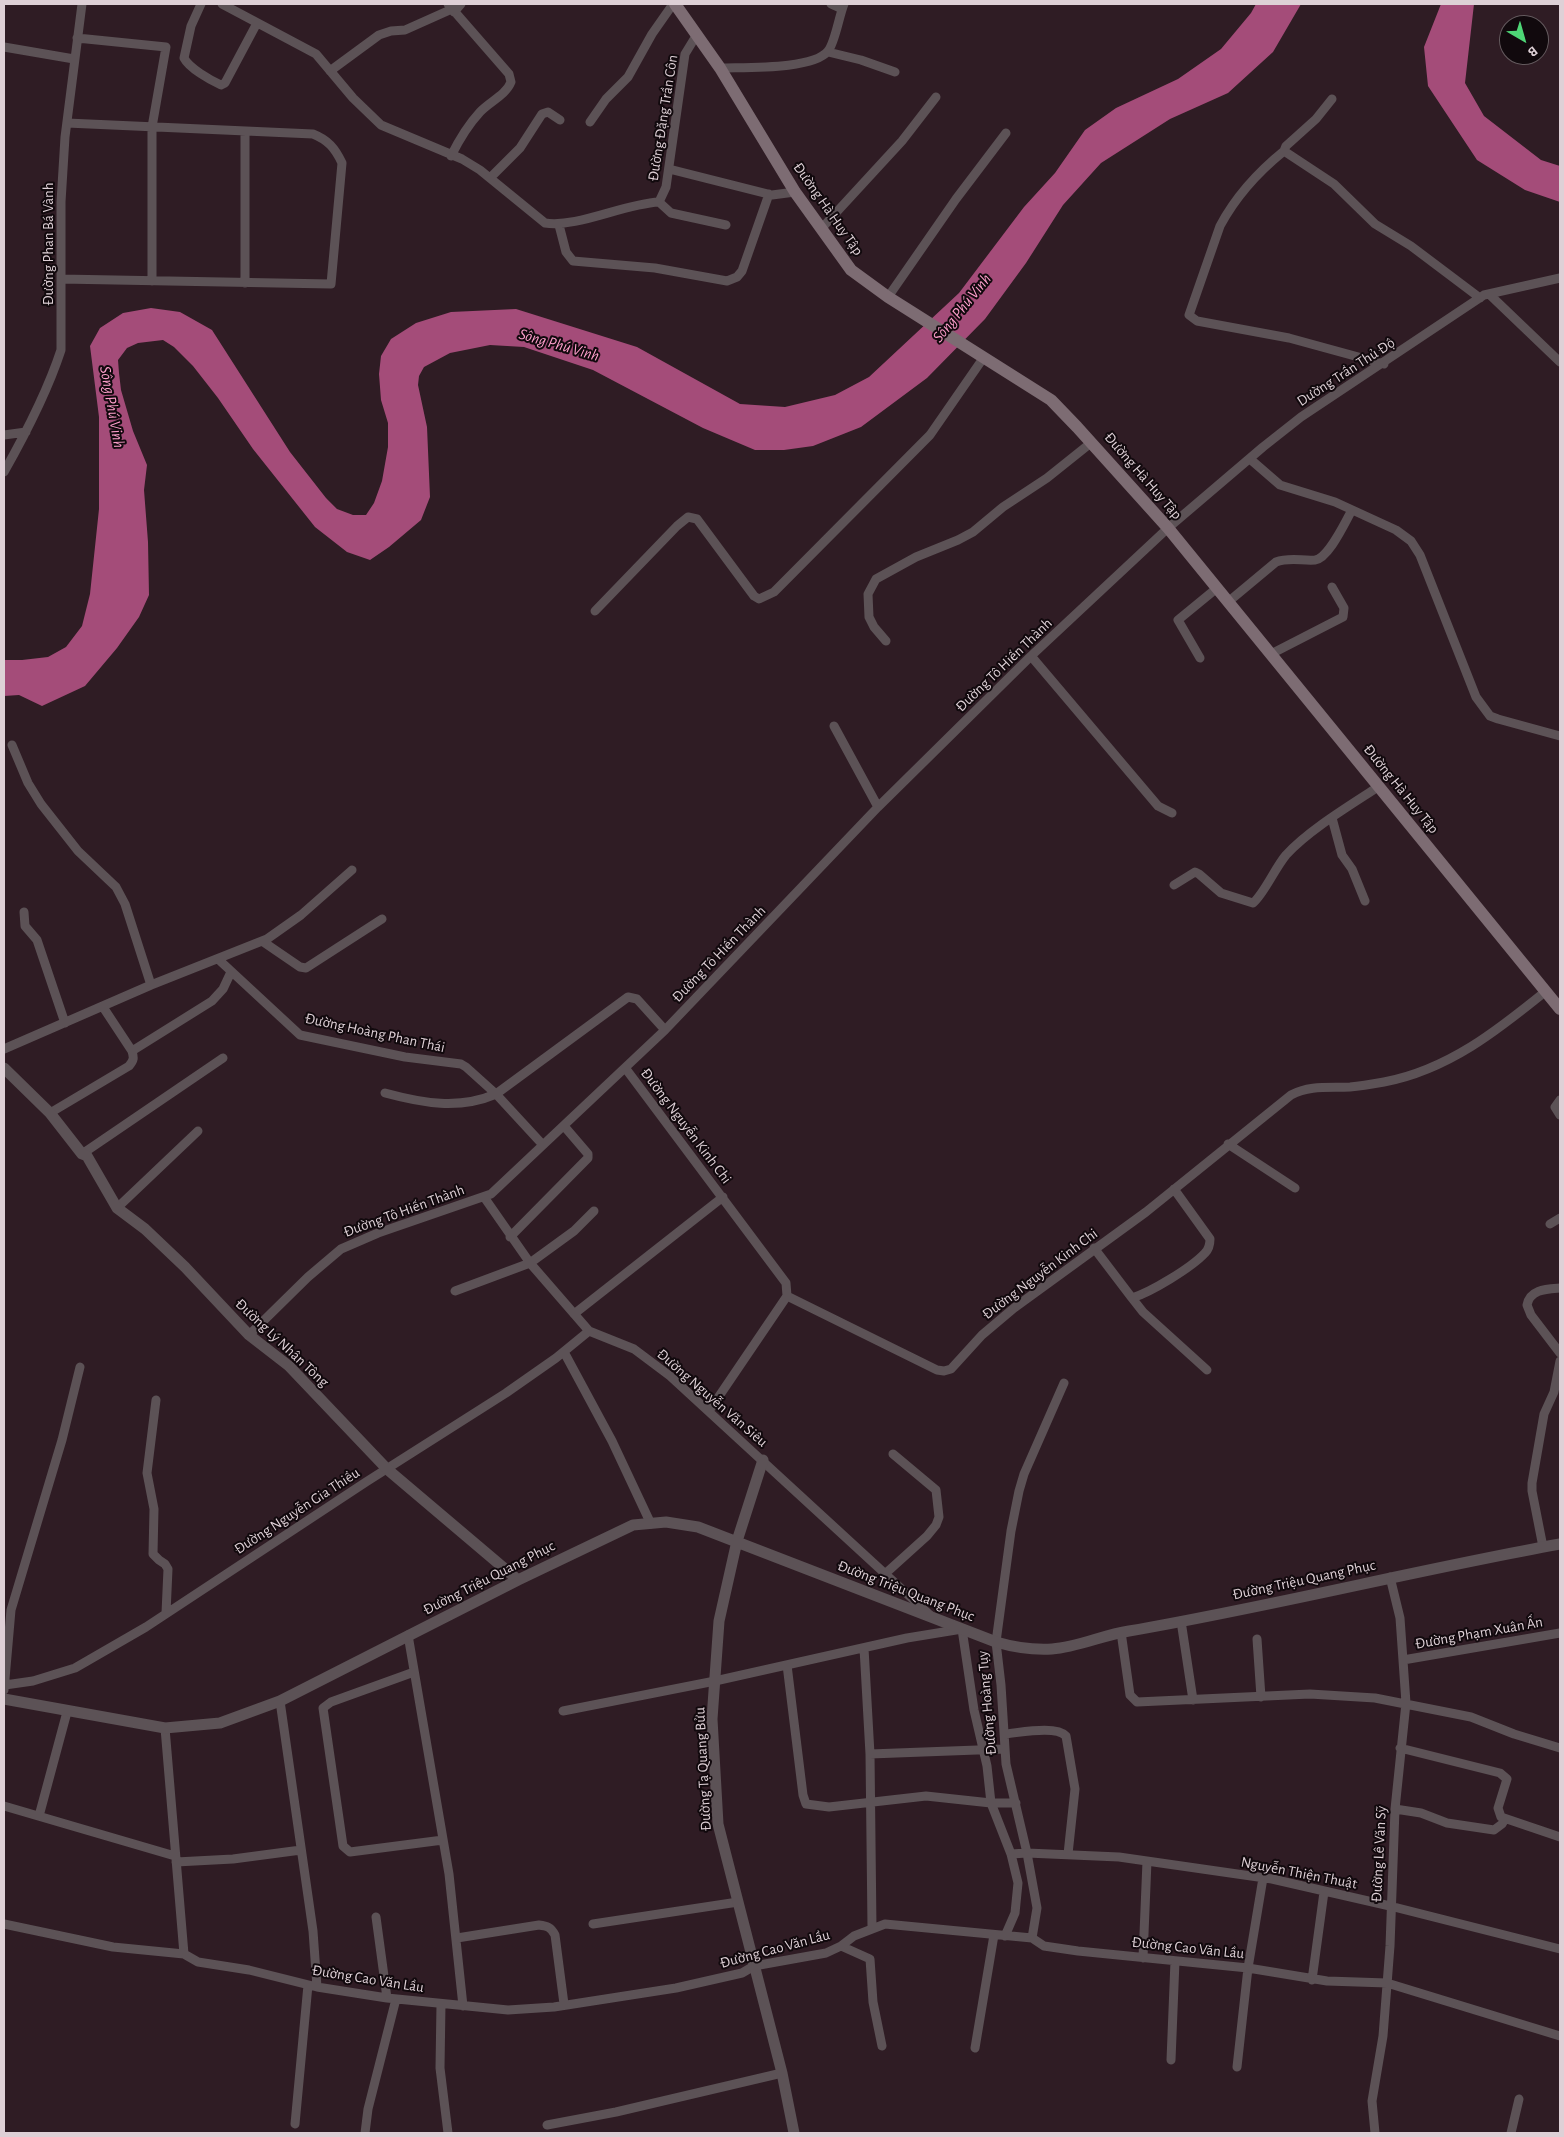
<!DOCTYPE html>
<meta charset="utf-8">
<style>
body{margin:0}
#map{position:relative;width:1564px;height:2137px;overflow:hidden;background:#2f1c24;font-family:"Alegreya Sans",sans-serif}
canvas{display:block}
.frame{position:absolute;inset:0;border:5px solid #ded0d6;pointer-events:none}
.north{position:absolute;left:1499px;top:15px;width:50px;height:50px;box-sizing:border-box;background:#11090d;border:1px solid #63595d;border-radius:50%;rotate:142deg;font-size:14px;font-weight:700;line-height:20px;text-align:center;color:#ded0d6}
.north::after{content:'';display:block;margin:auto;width:18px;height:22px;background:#4ed676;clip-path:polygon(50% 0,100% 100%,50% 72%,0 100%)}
</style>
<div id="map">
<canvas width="1564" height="2137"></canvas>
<div class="frame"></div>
<div class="north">B</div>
</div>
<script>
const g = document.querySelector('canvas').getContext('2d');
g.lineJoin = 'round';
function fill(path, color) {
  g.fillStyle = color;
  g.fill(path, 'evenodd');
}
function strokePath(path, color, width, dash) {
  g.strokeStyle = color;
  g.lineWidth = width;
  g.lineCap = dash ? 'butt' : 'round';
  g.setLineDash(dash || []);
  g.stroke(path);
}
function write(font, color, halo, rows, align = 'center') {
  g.font = font + ' "Alegreya Sans",sans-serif';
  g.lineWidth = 4;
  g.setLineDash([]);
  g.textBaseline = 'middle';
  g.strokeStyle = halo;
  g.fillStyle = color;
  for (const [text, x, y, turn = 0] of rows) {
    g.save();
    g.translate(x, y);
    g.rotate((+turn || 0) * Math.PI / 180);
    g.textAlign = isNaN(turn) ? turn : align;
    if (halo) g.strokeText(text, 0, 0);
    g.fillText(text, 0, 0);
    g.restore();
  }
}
const water = new Path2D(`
 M1256,4h45l-28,48 -45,41 -58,26 -69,44 -38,42 -37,58 -41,56 -58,59 -66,49 -48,19 -29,4h-29l-52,-22 -110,-58 -69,-23 -34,-2 -40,8 -26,14 -5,9 -1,9 9,42 3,70 -9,23 -32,27 -19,13 -23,-8 -32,-25 -62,-78 -35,-51 -25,-32 -19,-19 -11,-7 -25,3 -11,5 -9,12 1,13 2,17 12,41 14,34 -3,25 4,52 1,53 -10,22 -22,31 -32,38 -43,20 -23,-11 -15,1v-36h18l26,-3 18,-10 16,-21 8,-32 9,-85v-92l-9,-71 10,-18 23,-15 28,-5 29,4 32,18 78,122 36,46 11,11 16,6h13l8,-12 8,-22 6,-34v-24l-7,-23 -2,-26 2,-18 10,-17 25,-16 35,-11 65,-3 121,38 103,57 45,3 50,-12 34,-18 90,-84 65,-86 31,-34 30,-43 31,-22 62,-29 43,-30 30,-36z
 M1441,4h33l-9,79 19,33 57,44 19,6v36l-35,-12 -48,-30 -49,-74 -4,-39z`);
const minor = new Path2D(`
 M201,4l-10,22 -7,32c5,10 26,22 37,27l4,-2 32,-60
 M222,4l94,50 37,44 28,27 81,34 18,11 65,53c32,5 78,-19 114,-21l7,-15 19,-133 11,-18
 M448,4l61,70 2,8c-5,13 -22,20 -31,30 -12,13 -21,28 -29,44
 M831,4l11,5
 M454,12l7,-8
 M77,38l89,9 -14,80v154
 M4,47l70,12
 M828,52l33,8 34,12
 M720,68c24,-1 93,2 108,-17 7,-8 11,-35 16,-47
 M330,71l49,-36 12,-4 14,-1 47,-21
 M1332,99l-16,20 -30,27 -2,5 50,33 41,40 36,22 69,52
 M590,122l16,-23 22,-22 24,-43 21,-30
 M1284,151c-26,21 -48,45 -64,75l-31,89 8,6 92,17 95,26
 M669,169l103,26 23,-3
 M490,178l30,-30 22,-34 6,-2 12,8
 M659,202l12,11 55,12
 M559,225l7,27 7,9 82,7 72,13 10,-4 5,-6 27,-77
 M821,229l81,-88 34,-44
 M61,279l270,5 11,-121c-7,-15 -14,-23 -29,-29l-246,-11
 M245,283v-152
 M1489,294l71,68
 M888,297l68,-98 50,-66
 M4,435l22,-3
 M1250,459l30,26 55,17 61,28 15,11 9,14 56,142 14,19 8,3 62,17
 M4,472c22,-39 43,-79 57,-122v-148l4,-65 17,-133
 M1228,602l48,-40c13,-5 26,-1 39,-2 14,-2 30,-38 37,-50
 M595,611l82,-85 11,-9 9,2 57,77 5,3 15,-7 156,-157 54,-78
 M886,641l-12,-14 -5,-10 -1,-23 8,-15 40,-22 42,-17 15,-8 30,-25 44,-29 45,-36
 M1271,654l72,-37 1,-9 -12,-21
 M1031,656l127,150 14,7
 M1200,658l-22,-38 39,-32
 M834,726l44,81
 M12,745l16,38 13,21 37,47 38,36 9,17 26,81
 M1332,818l10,37 10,14 13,32
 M1174,885l21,-13 4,2 22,19 32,10c11,-9 22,-35 33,-48 23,-25 63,-49 92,-68
 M24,912l1,14 12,14 28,83
 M262,941l38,26 6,1 76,-49
 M218,959l82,76 105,22 56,7 5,3 30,27 47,51
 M4,1049l147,-64 116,-46 34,-24 51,-45
 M132,1051l80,-50 11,-12 8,-17
 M626,1069l160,214 1,13 -78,115
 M385,1093c37,10 74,17 111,1l132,-97 9,2 28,31
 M1560,1100l-5,7 5,8
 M50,1113l79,-47c5,-6 5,-8 3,-15l-29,-44
 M1228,1144l67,44
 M82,1154l141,-96
 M484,1197l46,66 59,68 45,18 36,27 260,239
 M117,1208l81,-77
 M1550,1224l10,-6
 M510,1237l78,-79v-4l-24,-28
 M1094,1248l38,50c19,-6 59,-30 73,-45 4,-4 5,-9 5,-14l-36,-50
 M1560,1288c-13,1 -30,1 -33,17l4,10 29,38
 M455,1291l75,-28 44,-32 20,-20
 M787,1296l150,74 7,1 7,-2 31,-34 32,-27 132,-96 145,-117c19,-10 38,-7 59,-8 12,-1 23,-3 34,-5 64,-12 114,-52 162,-91
 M1132,1298l11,14 64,58
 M574,1314l149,-117
 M249,1335l59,-58 33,-28 37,-16 113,-39 174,-164 213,-223 153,-151 137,-128 95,-81 38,-30 183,-122 76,-17
 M564,1352l48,89 39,83
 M156,1400l-9,73 7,36 -1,45 6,6 6,4 3,5 -2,44
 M1543,1547l-11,-56v-8l12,-69 10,-22 6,-31
 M886,1573l41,-37 9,-11 3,-8 -3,-27 -43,-36
 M1181,1621l12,79
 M1121,1632l9,63 7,7 173,-8 65,4 96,19 43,17 46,14
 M408,1635l41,239 14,132
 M1257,1639l4,58
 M864,1648l6,106 2,174
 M1403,1660l157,-27
 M787,1665l16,130 3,9 23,3 97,-11 65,7h25
 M414,1672l-83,30 -8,6 20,138 7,6 93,-12
 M5,1685l28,-4 42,-13 71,-41 220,-145 140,-89 50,-35 33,-27
 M4,1690l7,-80 51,-170 18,-73
 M280,1701l33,230 4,56
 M563,1711l152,-30 192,-43 55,-9 12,81 13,56 4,37 20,51 7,29 -3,30 -10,23
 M165,1728l19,226 14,8 51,8 68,17 70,11 121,12 46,-3 122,-19 66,-15 12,-7 72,-13 15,-7 13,-10 31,-12 147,14 12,8 34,5 170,17 79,13 60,2 173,53
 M1004,1734c15,-1 52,-9 62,2l9,53 -7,65
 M1400,1748l100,25 7,6 -9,29 3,9 59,20
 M870,1754l134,-5
 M4,1806l171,50
 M1395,1809l26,4 26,10 47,7 8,-6 3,-5
 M39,1816l28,-104
 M1011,1854l16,-1 92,4 153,22 118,27 170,43
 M176,1862l57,-3 68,-9
 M376,1917l11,81
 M4,1924l109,23 71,7
 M593,1924l145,-22
 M457,1938l82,-13c8,1 12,2 16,10l9,69
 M1032,1938l5,-30 -10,-55 -21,-89 -5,-79 -5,-43 15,-111 8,-40 5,-17 40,-91
 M841,1946l29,13 3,43 9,44
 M1143,1958l4,-97
 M1312,1980l12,-88
 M441,2004l-1,64 8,65
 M975,2048l19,-113
 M1171,2060l4,-99
 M1237,2067l11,-99 15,-90
 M295,2124l13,-139
 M547,2125l69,-13 166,-39
 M365,2133l3,-24 28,-110
 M1375,2133l-3,-32 11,-65 7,-90 5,-137 11,-106 -6,-85 -10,-41
 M1511,2133l8,-34`);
const tertiary = new Path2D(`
 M4,1068l46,45 32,41 5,2 30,52 28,21 40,38 64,68 40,31 98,103 131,111
 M763,1460l-26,81 -18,80 -7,98 6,105 64,249 12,60
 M4,1699l161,29 55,-5 60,-22 238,-121 115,-55 33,-3 32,5 298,115c17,5 38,8 56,7 26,-2 51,-14 77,-18 145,-25 287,-61 431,-87`);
const secondary = new Path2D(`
 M675,4l45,64 75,124 56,78 37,27 163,103 26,27 91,101 392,481`);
const streetNames = [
 ["Đường Đặng Trần Côn",663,118,-81],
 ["Đường Hà Huy Tập",828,209,55],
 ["Đường Phan Bá Vành",48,244,-90],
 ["Dường Trần Thủ Độ",1346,372,-33],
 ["Đường Hà Huy Tập",1143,476,49],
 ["Đường Tô Hiến Thành",1004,665,-44],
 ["Đường Hà Huy Tập",1401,789,51],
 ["Đường Tô Hiến Thành",719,954,-46],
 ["Đường Hoàng Phan Thái",375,1033,12],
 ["Đường Nguyễn Kinh Chi",686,1126,53],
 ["Đường Tô Hiến Thành",404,1211,-20],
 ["Đường Nguyễn Kinh Chi",1040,1274,-37],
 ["Đường Lý Nhân Tông",282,1343,43],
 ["Đường Nguyễn Văn Siêu",712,1398,41],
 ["Đường Nguyễn Gia Thiều",297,1511,-33],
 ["Đường Triệu Quang Phục",489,1578,-27],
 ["Đường Triệu Quang Phục",1304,1580,-12],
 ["Đường Triệu Quang Phục",906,1591,21],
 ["Đường Phạm Xuân Ấn",1479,1633,-10],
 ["Đường Hoàng Tụy",987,1703,-95],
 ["Đường Tạ Quang Bửu",703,1769,-93],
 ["Đường Lê Văn Sỹ",1379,1854,-87],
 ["Nguyễn Thiện Thuật",1299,1873,11],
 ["Đường Cao Văn Lầu",1188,1948,6],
 ["Đường Cao Văn Lầu",775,1949,-15],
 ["Đường Cao Văn Lầu",368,1979,9]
];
const waterNames = [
 ["Sông Phú Vinh",962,308,-51],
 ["Sông Phú Vinh",559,345,16],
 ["Sông Phú Vinh",112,407,80]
];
fill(water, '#a44c79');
strokePath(minor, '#5c5256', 9);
strokePath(tertiary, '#5c5256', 11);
strokePath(secondary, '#7d6c73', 12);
write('15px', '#ded0d6', '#11090d', streetNames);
write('italic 16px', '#fe9fcc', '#11090d', waterNames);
</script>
